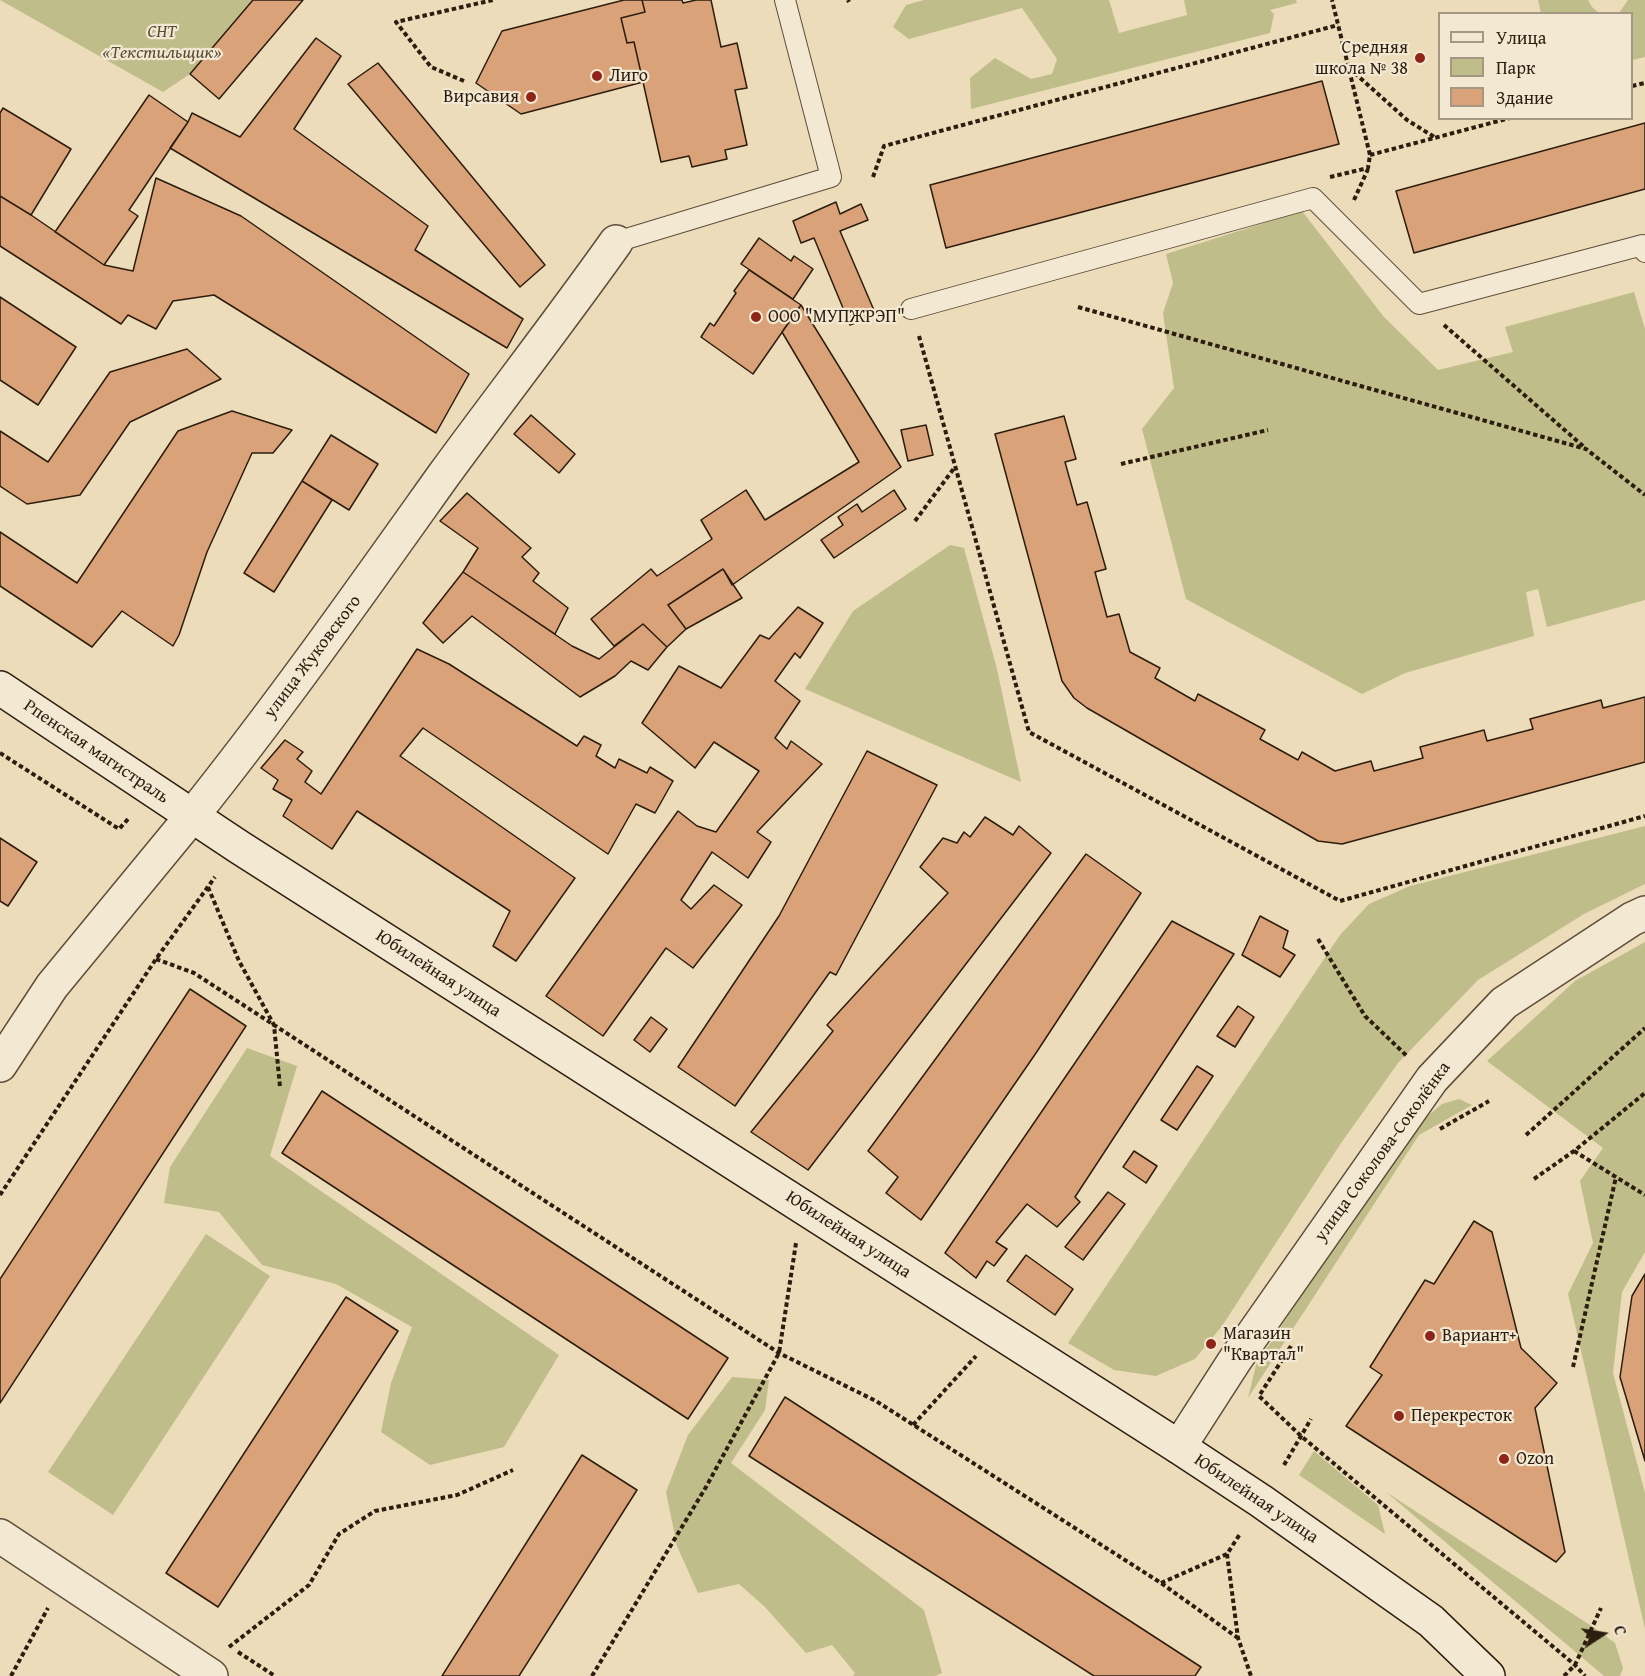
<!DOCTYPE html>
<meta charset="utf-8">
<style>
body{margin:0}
#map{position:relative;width:1645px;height:1676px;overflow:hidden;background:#ecdcb9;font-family:"Gentium Book Plus",serif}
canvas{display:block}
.legend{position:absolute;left:1438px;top:12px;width:195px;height:108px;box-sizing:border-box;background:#f3e8d2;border:2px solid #a49784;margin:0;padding:8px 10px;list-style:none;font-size:18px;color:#2d1d0f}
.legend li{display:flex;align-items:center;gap:12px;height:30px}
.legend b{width:30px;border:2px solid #a49784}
.north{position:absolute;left:1573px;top:1604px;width:60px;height:60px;-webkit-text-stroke:4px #f3e8d2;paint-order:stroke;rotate:78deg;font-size:16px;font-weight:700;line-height:24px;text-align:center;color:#2d1d0f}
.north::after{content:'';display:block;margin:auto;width:21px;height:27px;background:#2d1d0f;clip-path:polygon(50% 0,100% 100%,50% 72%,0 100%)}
</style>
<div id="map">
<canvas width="1645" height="1676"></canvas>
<ul class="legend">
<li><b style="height:8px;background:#f3e8d2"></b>Улица</li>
<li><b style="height:16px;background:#bfbe8a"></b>Парк</li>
<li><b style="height:16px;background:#daa278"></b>Здание</li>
</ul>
<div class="north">С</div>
</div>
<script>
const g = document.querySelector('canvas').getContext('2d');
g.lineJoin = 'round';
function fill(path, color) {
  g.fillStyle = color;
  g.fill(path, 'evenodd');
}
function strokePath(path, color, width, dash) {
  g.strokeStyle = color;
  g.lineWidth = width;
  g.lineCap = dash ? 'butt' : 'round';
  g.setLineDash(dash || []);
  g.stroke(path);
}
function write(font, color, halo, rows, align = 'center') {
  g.font = font + ' "Gentium Book Plus",serif';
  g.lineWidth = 4.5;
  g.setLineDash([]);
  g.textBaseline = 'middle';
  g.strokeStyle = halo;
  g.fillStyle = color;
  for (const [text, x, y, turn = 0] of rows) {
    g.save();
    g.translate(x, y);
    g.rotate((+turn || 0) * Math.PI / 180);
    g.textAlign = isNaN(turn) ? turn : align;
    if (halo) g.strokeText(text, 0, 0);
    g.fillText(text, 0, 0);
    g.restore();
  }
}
const green = new Path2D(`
 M0,0h253l-63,74 -27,18z
 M924,0h185l10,33 68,-18 -3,-15h112l1,3 -27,7 4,4 -4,19 -299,76 -1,-31 25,-20 36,21 21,-5 5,-15 -35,-51 -113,31 -16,-12 13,-22z
 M1538,0h50l4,7 7,6h-58z
 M1628,0h17v57l-13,3v-46l-13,-1z
 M1302,211l82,106 54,53 75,-18 -8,-25 129,-35 11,37v271l-98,27 -9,-38 -12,3 8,44 -129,37 -43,21 -176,-95 -44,-170 32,-41 -11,-75 10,-30 -7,-29z
 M950,545l14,3 33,121 24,113 -216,-93 48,-78z
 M1645,826v58l-61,30 -106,66 -80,83 -59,83 -117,180 -27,33 -39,17 -42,-6 -46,-27 272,-408 29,-31 41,-18z
 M1645,942v310l-23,40 -9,81 32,120v136l-77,-335 25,-51 -13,-62 23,-33 -116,-87 88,-80z
 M247,1048l50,18 -27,90 289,199 -55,92 -74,18 -49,-33 10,-49 21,-56 -76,-43 -74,-19 -43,-53 -55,-9 6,-36z
 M1459,1099l13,6 -53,30 -171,263 8,-33 151,-232 35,-29z
 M206,1234l64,42 -157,239 -65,-43z
 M732,1377l37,3 -4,30 -34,53 193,147 18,63 -7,3h-82l2,-3 -23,-28 -26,8 -41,-46 -26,-23 -41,9 -21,-47 -11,-54 22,-57z
 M1314,1451l64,54 7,29 -86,-59z
 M1386,1492l213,139 16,12 8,25 -3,8h-16z`);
const building = new Path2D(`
 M253,0h50l-84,99 -29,-25z
 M624,0h18l3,12 -24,6 6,25 7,-1 9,40 -122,32 -45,-31 26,-52z
 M642,0h40l1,3 13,-3h15l10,47 16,-4 10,45 -12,2 12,55 -22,5 2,9 -35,8 -3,-11 -28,6 -27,-120 -7,1 -6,-25 24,-6z
 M316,38l25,18 -47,73 134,97 -13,24 108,69 -16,29 -337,-200 18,-26 4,-9 48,24z
 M378,63l167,202 -25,22 -172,-203z
 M1322,81l17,63 -393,104 -16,-63z
 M149,95l39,27 -59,88 9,6 -34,49 -49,-33z
 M3,108l68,41 -40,66 -31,-19v-83z
 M1645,123v66l-231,64 -18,-62z
 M156,178l85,38 228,158 -33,59 -222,-138 -41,6 -17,28 -28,-14 -7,9 -121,-78v-50l31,19 73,50 29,6z
 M836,202l4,12 21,-10 7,16 -28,11 36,84 -26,10 -36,-87 -13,5 -8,-22z
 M759,238l32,23 3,-5 19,13 -20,30 -52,-35z
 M749,270l52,35 -48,69 -52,-37 9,-14 4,3 22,-33 -2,-2z
 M0,297l76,50 -38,58 -38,-25z
 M801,305l100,162 -169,118 -9,-16 -55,36 18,24 -19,18 -24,-23 -29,22 -23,-27 60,-50 6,7 55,-37 -11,-19 45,-30 19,30 94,-58 -77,-130z
 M187,349l34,30 -91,43 -50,73 -53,9 -27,-18v-55l48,31 62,-90z
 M232,411l60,19 -19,23h-21l-45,99 -28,83 -6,11 -51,-35 -30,36 -92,-61v-54l77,51 101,-152z
 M531,415l44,39 -16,19 -45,-39z
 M1064,416l12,43 -11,3 12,43 10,-3 19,67 -11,3 12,45 12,-3 11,38 30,16 -5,10 40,23 3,-7 67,36 -5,9 38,21 4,-8 33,19 36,-10 3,10 49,-13 -3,-11 64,-17 3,11 46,-12 -3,-10 71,-19 2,8 42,-11v65l-303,82 -24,-3 -231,-133 -13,-10 -12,-17 -67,-247z
 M926,425l7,30 -25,6 -7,-31z
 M331,435l47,29 -29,46 -47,-29z
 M302,481l30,19 -58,92 -30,-19z
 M894,490l12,19 -72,49 -13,-18 22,-15 -5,-8 19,-13 5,8z
 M467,493l64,55 -9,9 17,16 -6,8 35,27 -13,26 -92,-62 15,-24 -38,-27z
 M723,569l19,29 -56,31 -18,-24z
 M463,572l109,74 27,13 44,-35 24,23 -19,23 -17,-9 -16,15 -35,21 -108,-81 -29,27 -20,-20z
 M798,607l25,16 -23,35 -5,-5 -20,28 25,20 -25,37 12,11 4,-8 31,23 -65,68 14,10 -23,36 -36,-26 -31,48 10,9 23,-24 28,20 -49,63 -27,-20 -63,88 -57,-40 132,-185 19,15 19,6 43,-61 -45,-29 -19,26 -53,-45 37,-57 42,22 39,-53 9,4z
 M417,649l32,15 128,82 7,-10 17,9 -5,11 19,12 4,-9 28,14 3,-6 23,14 -18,32 -19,-9 -28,50 -185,-126 -23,28 175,122 -59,83 -23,-15 17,-35 -153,-100 -25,38 -49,-33 9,-16 -19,-11 5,-9 -17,-12 24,-28 18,12 -6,7 15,12 -7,11 16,12z
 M867,751l70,34 -101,190 -6,-3 -95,134 -57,-39 101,-151z
 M985,817l28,18 6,-9 32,27 -243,317 -57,-38 82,-101 -6,-6 121,-132 -28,-26 23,-29 14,5 7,-11 6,5z
 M0,838l37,24 -29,44 -8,-5z
 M1086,854l55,39 -105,160 -115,167 -35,-27 12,-16 -30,-26z
 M1260,916l28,15 -5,17 12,7 -15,22 -38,-22z
 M1172,921l62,33 -159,243 5,5 -23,25 -30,-23 -31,38 11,7 -13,17 -7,-5 -11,17 -31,-25z
 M190,989l56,37 -246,377v-124z
 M1238,1006l16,11 -19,30 -18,-11z
 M651,1017l16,12 -17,23 -16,-12z
 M1197,1066l16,10 -36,54 -16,-10z
 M322,1091l406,267 -40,61 -406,-266z
 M1134,1151l23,15 -11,17 -23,-16z
 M1108,1192l17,12 -42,56 -18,-13z
 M1474,1221l18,11 29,116 36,35 -22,25 30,144 -9,10 -210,-136 36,-51 -12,-8 55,-87 9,4z
 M1026,1255l47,34 -18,26 -48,-34z
 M1645,1274v187l-25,-84 12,-81z
 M346,1297l52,34 -180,276 -52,-34z
 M785,1397l416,270 -6,9h-101l-345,-220z
 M582,1455l55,35 -118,186h-77z`);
const path = new Path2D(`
 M848,0l1,2
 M1349,68l58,52 29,18
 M464,81l-33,-14 -35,-45 97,-22
 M1632,86l13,-3
 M1370,155l140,-37
 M873,177l11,-31 454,-121
 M1330,177l38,-9 2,-13 -38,-155
 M1354,200l14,-31
 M1078,307l508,142 59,46
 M1444,325l139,121
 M919,336l110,396 311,169 305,-85
 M1121,464l147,-34
 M915,521l40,-54
 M0,753l119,76 11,-12
 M208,887l31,74 35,64 6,62
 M1318,939l47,77 43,41
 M156,959l38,14 585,380 97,48 285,182 77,55
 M1440,1129l49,-28
 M1526,1135l119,-107
 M1574,1151l71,44
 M1534,1179l40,-28 71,-58
 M0,1195l156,-236 59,-82
 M1291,1346l-32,50 42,40 274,229 10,11
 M1573,1367l43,-190
 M913,1425l63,-69
 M1284,1465l27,-46
 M1227,1554l11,84 13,38
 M1161,1583l66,-29 13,-20
 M229,1647l80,-62 30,-51 36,-23 82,-16 56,-25
 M238,1652l37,24
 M11,1676l37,-68
 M592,1676l114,-189 73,-134 17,-110
 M1564,1676l11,-11 26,-57`);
const service = new Path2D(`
 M616,242l215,-65 -46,-177
 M911,309l402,-111 106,106 224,-59 2,7`);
const minor = new Path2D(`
 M192,816c88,-110 169,-225 251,-340 57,-78 117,-155 173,-234
 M0,1536l211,140`);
const tertiary = new Path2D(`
 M0,1065l52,-79 140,-170
 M1179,1447l56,-87 197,-281 72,-76 128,-84 13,-6`);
const secondary = new Path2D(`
 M0,688l239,159 940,600 82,54 170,120 57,55`);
const markers = [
 [1420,58,6,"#8f2418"],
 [597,76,6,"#8f2418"],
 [531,97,6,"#8f2418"],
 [756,317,6,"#8f2418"],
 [1430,1336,6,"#8f2418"],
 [1211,1344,6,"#8f2418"],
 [1399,1416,6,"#8f2418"],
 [1504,1459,6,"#8f2418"]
];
const parkNames = [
 ["СНТ",162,32],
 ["«Текстильщик»",162,53]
];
const poiNames = [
 ["Средняя",1408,48,"right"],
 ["школа № 38",1408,69,"right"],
 ["Лиго",609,76],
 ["Вирсавия",519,97,"right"],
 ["ООО \"МУПЖРЭП\"",768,317],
 ["Магазин",1223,1334],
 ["\"Квартал\"",1223,1355],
 ["Вариант+",1442,1336],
 ["Перекресток",1411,1416],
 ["Ozon",1516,1459]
];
const streetNames = [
 ["улица Жуковского",313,657,-53],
 ["Рпенская магистраль",96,752,34],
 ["Юбилейная улица",438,974,33],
 ["улица Соколова-Соколёнка",1383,1152,-54],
 ["Юбилейная улица",848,1235,33],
 ["Юбилейная улица",1256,1499,34]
];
fill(green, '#bfbe8a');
fill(building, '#daa278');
strokePath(building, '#2d1d0f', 1.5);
strokePath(service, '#5d4d3a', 22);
strokePath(minor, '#5d4d3a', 36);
strokePath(tertiary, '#5d4d3a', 36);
strokePath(secondary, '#2d1d0f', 36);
strokePath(path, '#2d1d0f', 4, [4.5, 3]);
strokePath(service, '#f3e8d2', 20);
strokePath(minor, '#f3e8d2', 33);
strokePath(tertiary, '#f3e8d2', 33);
strokePath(secondary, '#f3e8d2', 33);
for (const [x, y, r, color] of markers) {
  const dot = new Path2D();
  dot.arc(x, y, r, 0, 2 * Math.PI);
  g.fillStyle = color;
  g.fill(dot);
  strokePath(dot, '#f3e8d2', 2);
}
write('italic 18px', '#594d34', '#f3e8d2', parkNames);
write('18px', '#2d1d0f', '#f3e8d2', poiNames, 'left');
write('18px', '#2d1d0f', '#f3e8d2', streetNames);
</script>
